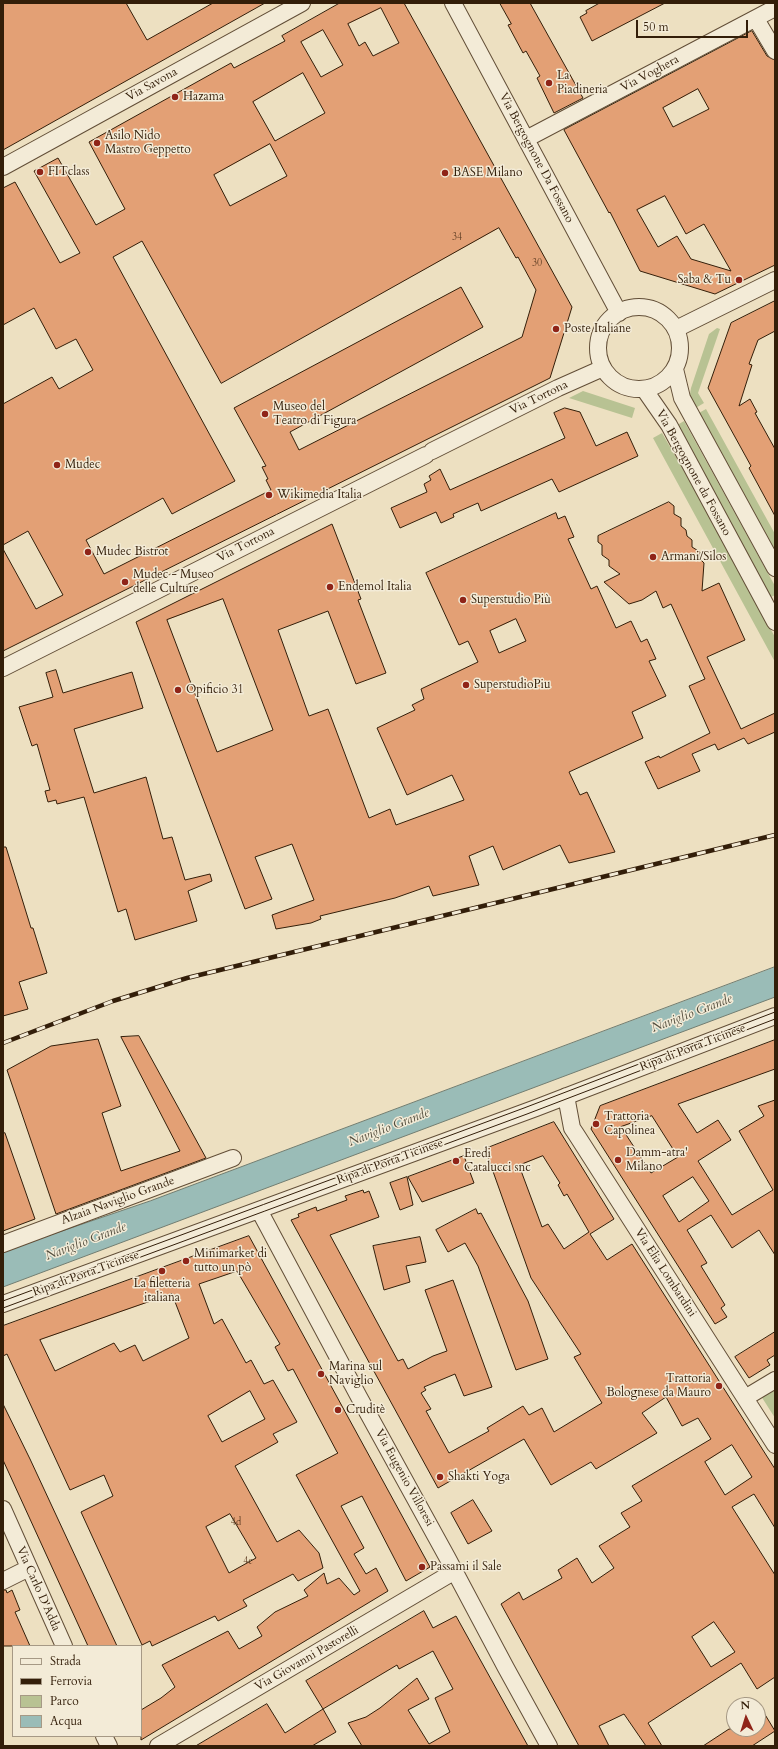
<!DOCTYPE html>
<meta charset="utf-8">
<style>
body{margin:0}
#map{position:relative;width:778px;height:1749px;overflow:hidden;background:#ede0c1;font-family:Cardo,serif}
canvas{display:block}
.frame{position:absolute;inset:0;border:4px solid #331e09;pointer-events:none}
.legend{position:absolute;left:12px;top:1645px;width:130px;height:92px;box-sizing:border-box;background:#f3ebd7;border:1px solid #a69985;margin:0;padding:5px 7px;list-style:none;font-size:12px;color:#331e09}
.legend li{display:flex;align-items:center;gap:8px;height:20px}
.legend b{width:20px;border:1px solid #a69985}
.north{position:absolute;left:726px;top:1697px;width:40px;height:40px;box-sizing:border-box;background:#f3ebd7;border:1px solid #a69985;border-radius:50%;rotate:356deg;font-size:11px;font-weight:700;line-height:16px;text-align:center;color:#331e09}
.north::after{content:'';display:block;margin:auto;width:14px;height:18px;background:#8f2418;clip-path:polygon(50% 0,100% 100%,50% 72%,0 100%)}
.scale{position:absolute;left:636px;top:20px;width:112px;height:18px;box-sizing:border-box;border:2px solid #331e09;border-top:0;padding-left:5px;font-size:12px;line-height:14px;white-space:nowrap;color:#331e09;-webkit-text-stroke:3px #f3ebd7;paint-order:stroke}
</style>
<div id="map">
<canvas width="778" height="1749"></canvas>
<div class="frame"></div>
<ul class="legend">
<li><b style="height:5px;background:#f3ebd7"></b>Strada</li>
<li><b style="height:5px;background:#331e09"></b>Ferrovia</li>
<li><b style="height:11px;background:#b8c293"></b>Parco</li>
<li><b style="height:11px;background:#9abcb7"></b>Acqua</li>
</ul>
<div class="north">N</div>
<div class="scale">50 m</div>
</div>
<script>
const g = document.querySelector('canvas').getContext('2d');
g.lineJoin = 'round';
function fill(path, color) {
  g.fillStyle = color;
  g.fill(path, 'evenodd');
}
function strokePath(path, color, width, dash) {
  g.strokeStyle = color;
  g.lineWidth = width;
  g.lineCap = dash ? 'butt' : 'round';
  g.setLineDash(dash || []);
  g.stroke(path);
}
function write(font, color, halo, rows, align = 'center') {
  g.font = font + ' Cardo,serif';
  g.lineWidth = 3;
  g.setLineDash([]);
  g.textBaseline = 'middle';
  g.strokeStyle = halo;
  g.fillStyle = color;
  for (const [text, x, y, turn = 0] of rows) {
    g.save();
    g.translate(x, y);
    g.rotate((+turn || 0) * Math.PI / 180);
    g.textAlign = isNaN(turn) ? turn : align;
    if (halo) g.strokeText(text, 0, 0);
    g.fillText(text, 0, 0);
    g.restore();
  }
}
const green = new Path2D(`
 M717,328l3,1 -22,64 6,10 -10,6 -5,-9 2,-12 18,-54z
 M583,391l52,17 -3,10 -63,-20z
 M706,409l69,125v23l-78,-143z
 M684,421l91,165v9l-6,3 -95,-171z
 M662,433l26,45h5l56,112 26,47v25l-122,-224z
 M775,1387v31l-14,-22z`);
const water = new Path2D(`
 M775,967v30l-772,290v-36l147,-50z`);
const building = new Path2D(`
 M3,3h123l21,37 66,-37h52l-262,147z
 M340,3h64l40,72 128,232 -22,71 -547,273v-102l33,60 27,-14 -35,-64 -25,14v-141l49,-27 7,12 34,-19 -17,-31 -20,10 -22,-41 -31,17v-137l12,-6 45,81 20,-10 -46,-82 24,-13 38,67 29,-16 -36,-67 142,-79 3,5 51,-27 -3,-5zM381,8l18,35 -26,13 -8,-14 -6,4 -11,-22zM323,30l20,35 -22,12 -20,-35zM303,73l22,40 -50,28 -22,-39zM270,144l17,32 -57,30 -16,-31zM499,228l17,30 2,-1 18,33 -14,47 -223,113 -9,-18 193,-105 -22,-40 -227,121 32,58 -4,1 6,12 -2,1 5,10 -167,84 -18,-34 77,-42 9,16 63,-33 -122,-224 29,-16 79,142z
 M500,3h30l53,95 -29,15 -17,-35 3,-2 -14,-25 -3,2 -15,-28 3,-1z
 M600,3h65l-73,38 -12,-24 7,-4 -1,-2z
 M752,31l15,25 8,4v205l-60,29 -75,-23 -30,-59 -1,1 -45,-83zM698,89l11,20 -36,18 -10,-19zM665,196l21,38 18,-10 27,47 -40,-12 -14,-23 -19,11 -21,-37z
 M775,301v30l-17,9 -9,24 3,1 -13,41 11,-7 7,13 -2,1 20,36v67l-26,-48 2,-2 -43,-78 23,-65z
 M565,408l15,4 16,34 31,-14 11,24 -79,36 -7,-13 -71,32 -3,-8 -25,11 1,3 -13,6 -5,-11 -36,16 -9,-20 36,-16 -3,-8 7,-4 -2,-4 11,-7 10,21 115,-52 -11,-25z
 M669,502l5,4v8l7,4v8l5,4 1,6 5,4v7l8,5v7l4,4 -2,28 17,-8 26,57 -38,17 34,72 34,-16v19l-27,12 -4,-6 -26,12 -3,-6 -23,10 8,17 -42,18 -13,-27 14,-6 1,2 50,-25 -21,-47 16,-7 -34,-75 -8,4 -7,-17 -14,9 -13,4 -25,-22 16,-8 -11,-8v-6l-7,-5v-10l-4,-3v-6z
 M556,513l2,6 7,-3 9,21 -6,2 23,50 6,-3 19,42 15,-7 10,21 6,-3 9,20 -7,2 17,35 -34,16 11,26 -74,34 11,23 7,-3 28,60 -46,11 -9,-18 -57,25 -10,-24 -24,10 10,29 -46,11 -4,-10 -34,12 -75,18 1,3 -10,4 -35,6 -4,-14 42,-15 -22,-56 -37,13 17,42 -27,10 -109,-287 196,-98 29,75 -3,1 28,73 -30,11 -28,-73 -50,19 31,86 19,-7 41,109 21,-9 6,16 68,-25 -12,-25 -45,20 -30,-67 38,-18 -3,-5 12,-6 -3,-10 57,-27 -10,-21 -9,4 -33,-72zM223,599l50,131 -56,22 -50,-132zM516,619l10,22 -27,12 -9,-22z
 M56,670l7,23 69,-21 11,36 -69,21 20,64 52,-16 17,62 9,-2 13,43 25,-6 2,7 -24,10 9,30 -62,19 -9,-31 -8,3 -34,-115 -27,7 -1,-4 -8,2 -3,-11 5,-1 -13,-46 -5,2 -13,-39 34,-10 -7,-24z
 M3,847h3l25,81h2l14,45 -28,9 9,27 -25,7z
 M139,1036l67,122 -150,56 -49,-144 44,-24 47,-7 23,67 -19,7 19,58 59,-20 -59,-114z
 M775,1040v29l-97,35 19,29 21,-13 13,20 -33,21 34,54 41,-25 -34,-59 25,-15 -6,-10 17,-6v155l-16,-25 -27,18 -21,-33 -24,15 20,33 -6,3 24,39 -4,3 6,9 -12,7 -124,-195 9,-23zM652,1116l26,41 -27,16 -30,-46zM693,1177l16,24 -30,21 -16,-26z
 M554,1122l60,97 -24,15 17,26 25,-16 143,225v59l-21,-34 -22,13 43,68v102l-18,12 -16,-26 -93,60 14,23h-16l-22,-32 -25,12 10,20h-30l-78,-142 18,-12 4,8 39,-22 -4,-8 19,-12 15,25 22,-15 -15,-22 31,-19 -9,-14 21,-12 -10,-15 79,-47 -13,-21 -16,8 -16,-29 -24,16 15,20 -61,36 -5,-7 -40,23 -27,-46 -86,49 -147,-268 8,-3 -1,-3 18,-7 1,4 30,-11 -2,-4 18,-6 1,3 5,-2 10,26 -49,18 68,126 5,-2 5,10 25,-13 14,-5 -22,-61 28,-10 39,107 -28,9 -9,-22 -31,13 2,3 -5,3 10,16 -5,2 23,42 40,-22 -2,-3 36,-22 6,9 13,-7 12,24 48,-29 -28,-46 7,-3 -50,-76 -46,-129zM543,1156l17,27 -2,2 6,11 3,-2 22,38 -25,17 -16,-25 -6,3 -22,-59 4,-2 -1,-2zM732,1445l20,32 -27,18 -20,-33zM714,1622l21,30 -24,15 -19,-30z
 M5,1133l30,86 -32,12v-97z
 M464,1156l10,27 -52,19 -14,-25z
 M407,1177l6,28 -13,5 -10,-27z
 M476,1209l2,5 3,-1 47,88 20,58 -32,11 -38,-104 -13,-23 -17,9 -12,-22z
 M249,1236l181,331 -24,14 -44,-85 -21,10 23,42 -10,6 12,20 10,-6 12,23 -247,149v-30l20,-12 14,-11 -13,-22 66,-34 11,18 23,-13 -5,-9 18,-15 33,-16 -4,-6 20,-17 3,11 12,-6 15,17 6,-4 -64,-116 42,-22 -1,-1 -44,-83 -5,2 -13,-24 5,-3 -43,-73 -38,13 15,40 8,-5 24,44 5,-3 13,24 9,-4 24,42 -24,12 5,8 -43,24 42,76 22,-12 20,23 4,15 -25,13 -5,-7 -50,26 4,6 -29,15 -3,-5 -63,30 -2,-5 -8,4 -61,-133 32,-16 -9,-21 -34,15 -63,-136 -4,2v-30zM172,1294l17,44 -46,23 -8,-16 -15,7 -6,-9 -59,28 -15,-31zM250,1391l15,28 -43,23 -14,-26zM230,1514l26,44 -27,15 -23,-46z
 M420,1237l6,25 -20,4 4,16 -26,8 -11,-44z
 M775,1332v23l-8,5 3,5 -21,13 -14,-21z
 M3,1404l27,55 87,187h-29l-85,-186z
 M473,1500l19,31 -24,13 -17,-31z
 M3,1590h3l1,3 5,-3 8,20 -5,2 15,34h-27z
 M424,1611l9,17 23,-12 72,130h-166l-14,-23 18,-6 14,-9 37,-30 12,21 -21,11 21,34 21,-12 -15,-34 18,-9 -20,-38 -34,18 -2,-4 -74,44 -17,-28z
 M758,1703l17,28 -23,15h-49l26,-17h29z
 M267,1704l18,29 38,-24 13,23 -24,14h-116z`);
const minor = new Path2D(`
 M453,3l166,310
 M756,19l19,32
 M526,139l249,-131
 M3,167l299,-164
 M598 348a41 41 0 1 1 82 0a41 41 0 1 1-82 0Z
 M676,329l99,-49
 M675,369l7,29 93,170
 M644,389l25,36 106,197
 M432,451l126,-63 45,-20
 M3,668l423,-213
 M566,1096l6,32 4,6 199,311
 M259,1210l100,187 88,160 59,111 43,78
 M3,1244l230,-86
 M3,1304l533,-196 239,-92
 M745,1398l30,-18
 M3,1509l61,137
 M3,1581l26,-13
 M104,1736l5,10
 M158,1746l297,-175`);
const tram = new Path2D(`
 M3,1301l521,-193 251,-96
 M3,1308l524,-194 248,-95`);
const rail = new Path2D(`
 M3,1043l110,-42 74,-23 588,-143`);
const markers = [
 [549,83,4,"#8f2418"],
 [175,97,4,"#8f2418"],
 [97,143,4,"#8f2418"],
 [40,172,4,"#8f2418"],
 [445,173,4,"#8f2418"],
 [739,280,4,"#8f2418"],
 [556,329,4,"#8f2418"],
 [265,414,4,"#8f2418"],
 [57,465,4,"#8f2418"],
 [269,495,4,"#8f2418"],
 [88,552,4,"#8f2418"],
 [653,557,4,"#8f2418"],
 [125,582,4,"#8f2418"],
 [330,587,4,"#8f2418"],
 [463,600,4,"#8f2418"],
 [466,685,4,"#8f2418"],
 [178,690,4,"#8f2418"],
 [596,1124,4,"#8f2418"],
 [618,1160,4,"#8f2418"],
 [456,1161,4,"#8f2418"],
 [186,1261,4,"#8f2418"],
 [162,1271,4,"#8f2418"],
 [321,1374,4,"#8f2418"],
 [719,1386,4,"#8f2418"],
 [338,1410,4,"#8f2418"],
 [440,1477,4,"#8f2418"],
 [422,1567,4,"#8f2418"]
];
const numberNames = [
 ["34",457,238],
 ["30",537,264],
 ["4d",236,1523],
 ["4c",248,1562]
];
const streetNames = [
 ["Via Voghera",650,74,-28],
 ["Via Savona",152,85,-29],
 ["Via Bergognone Da Fossano",536,158,62],
 ["Via Tortona",539,398,-26],
 ["Via Bergognone da Fossano",693,473,61],
 ["Via Tortona",246,545,-27],
 ["Ripa di Porta Ticinese",693,1048,-21],
 ["Ripa di Porta Ticinese",390,1162,-20],
 ["Alzaia Naviglio Grande",118,1201,-20],
 ["Via Elia Lombardini",665,1273,57],
 ["Ripa di Porta Ticinese",86,1274,-20],
 ["Via Eugenio Villoresi",404,1478,61],
 ["Via Carlo D'Adda",38,1589,66],
 ["Via Giovanni Pastorelli",307,1659,-30]
];
const poiNames = [
 ["La",557,76],
 ["Piadineria",557,90],
 ["Hazama",183,97],
 ["Asilo Nido",105,136],
 ["Mastro Geppetto",105,150],
 ["FITclass",48,172],
 ["BASE Milano",453,173],
 ["Saba & Tu",731,280,"right"],
 ["Poste Italiane",564,329],
 ["Museo del",273,407],
 ["Teatro di Figura",273,421],
 ["Mudec",65,465],
 ["Wikimedia Italia",277,495],
 ["Mudec Bistrot",96,552],
 ["Armani/Silos",661,557],
 ["Mudec - Museo",133,575],
 ["delle Culture",133,589],
 ["Endemol Italia",338,587],
 ["Superstudio Più",471,600],
 ["SuperstudioPiu",474,685],
 ["Opificio 31",186,690],
 ["Trattoria",604,1117],
 ["Capolinea",604,1131],
 ["Damm-atra'",626,1153],
 ["Milano",626,1167],
 ["Eredi",464,1154],
 ["Catalucci snc",464,1168],
 ["Minimarket di",194,1254],
 ["tutto un pò",194,1268],
 ["La filetteria",162,1284,"center"],
 ["italiana",162,1298,"center"],
 ["Marina sul",329,1367],
 ["Naviglio",329,1381],
 ["Trattoria",711,1379,"right"],
 ["Bolognese da Mauro",711,1393,"right"],
 ["Cruditè",346,1410],
 ["Shakti Yoga",448,1477],
 ["Passami il Sale",430,1567]
];
const waterNames = [
 ["Naviglio Grande",692,1014,-21],
 ["Naviglio Grande",389,1128,-21],
 ["Naviglio Grande",86,1242,-21]
];
fill(green, '#b8c293');
fill(water, '#9abcb7');
strokePath(water, '#717d71', 1);
fill(building, '#e3a075');
strokePath(building, '#331e09', 1);
strokePath(minor, '#624e37', 18);
strokePath(minor, '#f3ebd7', 16);
strokePath(tram, '#331e09', 1);
strokePath(rail, '#331e09', 4.5);
strokePath(rail, '#f3ebd7', 3, [9]);
for (const [x, y, r, color] of markers) {
  const dot = new Path2D();
  dot.arc(x, y, r, 0, 2 * Math.PI);
  g.fillStyle = color;
  g.fill(dot);
  strokePath(dot, '#f3ebd7', 1.5);
}
write('10px', '#5f3e24', null, numberNames);
write('12px', '#331e09', '#f3ebd7', streetNames);
write('12px', '#331e09', '#f3ebd7', poiNames, 'left');
write('italic 13px', '#524d3d', '#f3ebd7', waterNames);
</script>
